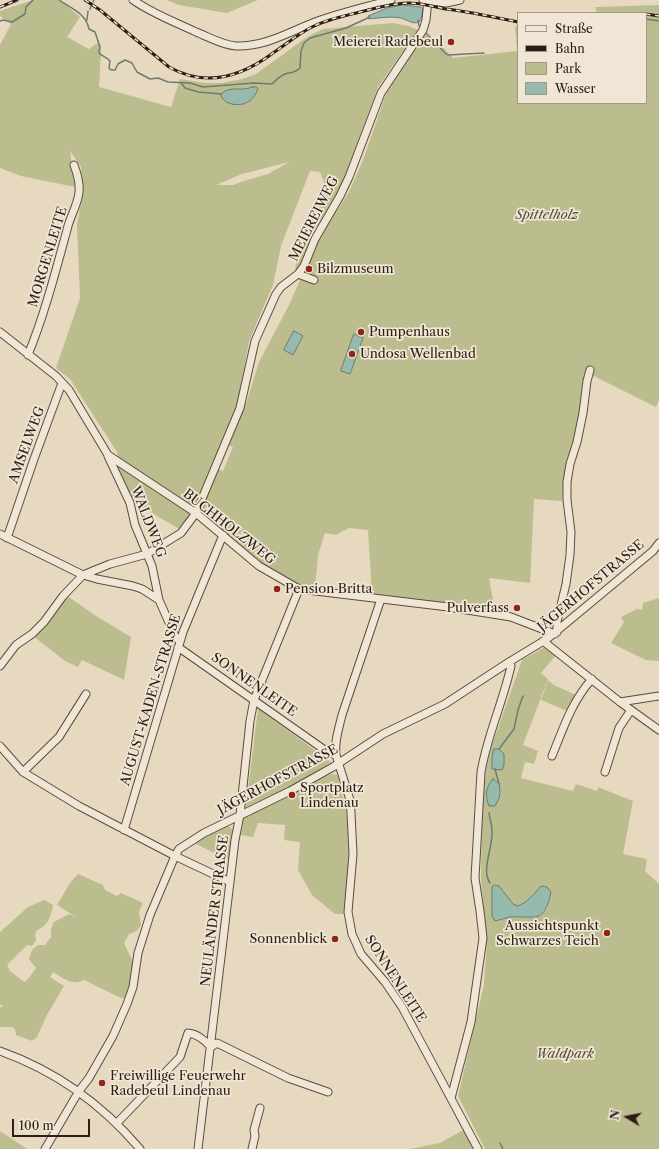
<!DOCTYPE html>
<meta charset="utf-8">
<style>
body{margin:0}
#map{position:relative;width:659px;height:1149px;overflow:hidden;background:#e7d9bf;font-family:"Libre Caslon Text",serif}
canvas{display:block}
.legend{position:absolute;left:517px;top:12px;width:130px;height:92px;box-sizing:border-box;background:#efe6d5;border:1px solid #a19688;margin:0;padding:5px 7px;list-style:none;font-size:12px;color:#2d1d14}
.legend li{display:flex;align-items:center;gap:8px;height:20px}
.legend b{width:20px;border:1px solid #a19688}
.north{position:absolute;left:607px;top:1097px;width:40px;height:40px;-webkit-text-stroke:3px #efe6d5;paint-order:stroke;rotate:280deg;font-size:11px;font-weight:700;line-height:16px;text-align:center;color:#2d1d14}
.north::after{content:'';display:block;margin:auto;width:14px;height:18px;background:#2d1d14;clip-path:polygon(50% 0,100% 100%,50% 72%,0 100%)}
.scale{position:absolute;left:12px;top:1119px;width:78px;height:18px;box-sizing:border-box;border:2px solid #2d1d14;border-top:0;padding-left:5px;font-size:12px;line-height:14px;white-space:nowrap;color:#2d1d14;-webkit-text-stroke:3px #efe6d5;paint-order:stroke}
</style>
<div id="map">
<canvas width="659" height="1149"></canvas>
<ul class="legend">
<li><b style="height:5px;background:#efe6d5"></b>Straße</li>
<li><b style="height:5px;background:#2d1d14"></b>Bahn</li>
<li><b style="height:11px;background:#bcbd8e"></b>Park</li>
<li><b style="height:11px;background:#97baaf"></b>Wasser</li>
</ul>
<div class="north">N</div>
<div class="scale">100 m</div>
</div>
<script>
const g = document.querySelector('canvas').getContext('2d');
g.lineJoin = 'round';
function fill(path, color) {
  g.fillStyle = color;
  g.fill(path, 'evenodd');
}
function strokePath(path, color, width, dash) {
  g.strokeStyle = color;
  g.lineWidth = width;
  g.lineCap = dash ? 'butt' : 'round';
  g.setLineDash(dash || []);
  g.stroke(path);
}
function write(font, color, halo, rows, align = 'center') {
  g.font = font + ' "Libre Caslon Text",serif';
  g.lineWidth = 3.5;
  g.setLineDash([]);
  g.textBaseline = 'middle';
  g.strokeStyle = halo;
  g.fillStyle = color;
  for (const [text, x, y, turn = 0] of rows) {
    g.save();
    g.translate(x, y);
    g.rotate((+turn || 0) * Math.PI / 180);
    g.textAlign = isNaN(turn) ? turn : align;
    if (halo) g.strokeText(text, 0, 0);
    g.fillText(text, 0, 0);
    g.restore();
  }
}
const green = new Path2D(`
 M33,0h27l20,17 -13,20 22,12 10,-7 2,11 -2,34 72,20 9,-28 25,4h17l20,-4 14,-5 51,-37 16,-8 70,-6 16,3 9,4 -40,57 -37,100 -29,47 -11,33 -2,3 -4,-2 12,-44 18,-39 -5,-13 -10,-1 -29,75 -8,39 -24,56 -9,49 -4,17 -41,97 -14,26 -59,-34 -5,-44 -47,-73 -14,-11 24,-70 -3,-73 6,-35 -2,-23 -11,-16 5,36 -54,-11 -21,-8v-123l11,-21 -11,-8v-5zM289,162l-21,12 -21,6 -14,5h-17l26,-11z
 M166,0h92l-31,13 -48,-8z
 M659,5v395l-3,7 -62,-31 -4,2 -10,69 -8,22h-7l-3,32 -28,-2 -4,84 -41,-5 6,34 -123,-17 -4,-65 -19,-2 -13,7 -11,-2 -7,22 -3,32 -16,-2 -37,-19 -62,-55 18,-42 5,2 10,-24 -5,-2 19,-44 12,-39 31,-59 27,-62 32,-49 14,-32 23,-66 38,-60 15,9 14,15 64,-7 -2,-25 3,1v76h128v-90h-49l-2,-6zM354,335l9,3 -13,36 -9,-4z
 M66,595l30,21 35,21 -7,43 -42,-20 -4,7 -13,-6 -32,-25z
 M659,598v63l-13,-1 -35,-17 13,-21 -3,-5 16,-8 5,1 1,-7z
 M545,647l11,8 -15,18 7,6 -25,66 15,6 -4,13 -9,-2 -4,16 52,13 3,-7 21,7 1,-4 35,14 -10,53 24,5 -2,12 14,13v265h-174l-27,-53 26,-111 3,-44 -6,-60 1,-71 4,-41 6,-24 30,-85zM541,886l7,20 -7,9 -8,3 -24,-1 -14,4 8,-32c2,8 8,14 15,17 10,-4 16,-12 23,-20z
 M548,680l6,5 22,10 -9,16 -26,-11z
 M258,708l73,54c-24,20 -57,32 -85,45z
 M331,774l7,1 11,52 -1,45 -4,42h-9l-23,-19 -14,-25 2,-28 -16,-2 1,-15 -27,-2 -5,14 -12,-2 3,-18 42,-19z
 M227,825l6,5 -4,30 -35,-17z
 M78,874l25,11 2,5 12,6 4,-3 22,10 -4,9 2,13 -4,6 -8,3 -5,9 10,21 -2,14 -5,19 -6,1 -37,-18c-13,6 -19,-1 -31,-8l-3,5 14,9 -17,29 -10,22 -5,4 -16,-6 -1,-6 -3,-2h-12v-19l3,-3h-3v-73l28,-25 16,-7 9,5c-1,10 -6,22 -16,25l-2,4 1,7 -4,5 -5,-1 -20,20 3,6 14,11 4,-3 8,-11 -7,-9 3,-9 6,-5h7l6,-8v-8l3,-7 15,-8 7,3 -19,-12 13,-22z
 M465,1129l11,20h-66l30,-6z
 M0,1131l27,18h-27z`);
const water = new Path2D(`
 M403,5l18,2 2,3c-1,3 -1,9 -4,12 -5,3 -14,-3 -18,-4 -11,-2 -22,0 -32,1l-1,-3 19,-8z
 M252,87h4l2,2c-2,5 -6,11 -10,13 -8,5 -26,3 -27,-8 9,-9 21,-2 31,-7z
 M294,331l9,5 -10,19 -9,-5z
 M354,334l9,4 -13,36 -9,-3z
 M494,749h5l5,5v11l-2,5 -10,-1v-12z
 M493,779l6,5c2,8 1,14 -4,22h-6c-4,-10 -4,-18 4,-27z
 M495,885l4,1 14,18 5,2c10,-4 16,-12 23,-20l6,1 4,5c-7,32 -14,24 -41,25 -5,1 -10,3 -15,4l-3,-5v-29z`);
const stream = new Path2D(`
 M59,0c11,8 27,13 30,29l6,3 5,15 -1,6c4,4 8,4 11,8l-1,7 2,2h4l3,-6 7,-4 7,3 5,9 13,7 8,-1 10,4 22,1 13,4 51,-4 18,1c4,-4 8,-8 13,-10 7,-2 10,-1 15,-6l1,-17 3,-8 6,-5 36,-10 24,-11
 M93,2l1,-2
 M90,9l1,-3
 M646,19l13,2
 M87,20l1,-9
 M418,20l1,6
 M0,21l3,-1 9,2 13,-8 1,-7 7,-7
 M425,32l20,21 3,2 36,-2
 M181,83l4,5 13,4 23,2
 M499,749l15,-20 4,-19 5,-14
 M495,769l4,15
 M489,813c1,6 3,12 3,19 1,15 -11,38 -2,51
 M500,1143l3,6`);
const minor = new Path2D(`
 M133,0c20,14 42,22 63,32 13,5 26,13 40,14 29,1 53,-14 79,-24 25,-9 51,-15 76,-22
 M423,0l23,3 14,-3
 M298,274l16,6
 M0,332l56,44 13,14 39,65 88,58 63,53 40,23 149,18 63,10 44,17
 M28,355c17,-42 28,-85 40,-129 3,-11 10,-22 11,-34 1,-9 -2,-19 -5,-27
 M108,456l22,47 5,22 17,41 7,34
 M0,534l83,41 14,4 36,7 9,3 17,11 16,36 5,6
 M7,538l27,-79 28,-76
 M381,599l-39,116c-3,13 -8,27 -6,40l14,45 1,13 2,41 -5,58 4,22 9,20 24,28 17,25 76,142
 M557,632v-10l9,-38 4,-29 1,-23 -4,-32v-18l3,-18 7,-22 6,-29 4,-32 3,-11
 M543,641l77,61 39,28
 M178,647l151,106 7,2
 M0,666l16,-21 16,-11 12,-12 19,-26 20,-21 27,-11 37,-10 34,-21 15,-20 44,-105 15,-67 21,-47 5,-7 17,-13 6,-8 11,-27 25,-43 9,-19 32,-84 42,-63 3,-10 2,-20
 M620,702l39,-6
 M0,746l23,26 56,34 96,50 55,26
 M552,756c11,-27 20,-55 40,-77
 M23,772l36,-35 27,-43
 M605,772l14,-44 12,-18
 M124,830l59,-198 40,-97
 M0,1051c56,20 102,53 140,98
 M451,1098l20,-76 12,-84 -3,-27 -5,-33 6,-106c6,-36 22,-70 30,-106l-2,-4
 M117,1123l63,-66 8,-24c10,1 17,8 23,14l6,-4 71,35 40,14
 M45,1149l34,-58 10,-13 24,-42 14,-32 6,-17 5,-34 12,-38 25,-59 4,-7 25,-16 86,-42 43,-24 50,-33 62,-30 64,-42 38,-23 106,-88 6,-8
 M198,1149l37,-309 5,-25 10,-94 4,-21 45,-111
 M252,1149l3,-13 -1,-6 6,-22`);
const rail = new Path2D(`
 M85,0l15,10 69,57c37,21 72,10 104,-14 14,-9 26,-20 41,-27 14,-7 30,-10 46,-14 13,-3 26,-7 38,-8 17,-3 32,2 48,5 25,3 48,8 72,13
 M0,7l17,-7
 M646,14l13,2`);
const markers = [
 [451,42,4,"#8f2418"],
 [309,269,4,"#8f2418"],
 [361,332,4,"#8f2418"],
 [352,354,4,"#8f2418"],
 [277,589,4,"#8f2418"],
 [517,608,4,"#8f2418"],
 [292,795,4,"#8f2418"],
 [607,933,4,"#8f2418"],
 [335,939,4,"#8f2418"],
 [102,1083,4,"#8f2418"]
];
const poiNames = [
 ["Meierei Radebeul",443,42,"right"],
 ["Bilzmuseum",317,269],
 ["Pumpenhaus",369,332],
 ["Undosa Wellenbad",360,354],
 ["Pension Britta",285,589],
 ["Pulverfass",509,608,"right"],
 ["Sportplatz",300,788],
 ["Lindenau",300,803],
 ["Aussichtspunkt",599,926,"right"],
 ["Schwarzes Teich",599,941,"right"],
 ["Sonnenblick",327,939,"right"],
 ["Freiwillige Feuerwehr",110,1076],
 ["Radebeul Lindenau",110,1091]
];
const parkNames = [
 ["Spittelholz",547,215],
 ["Waldpark",565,1054]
];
const streetNames = [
 ["MEIEREIWEG",314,219,-63],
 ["MORGENLEITE",48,257,-73],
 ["AMSELWEG",27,445,-70],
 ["WALDWEG",148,522,69],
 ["BUCHHOLZWEG",229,527,38],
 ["JÄGERHOFSTRASSE",591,586,-40],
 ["SONNENLEITE",254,685,35],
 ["AUGUST-KADEN-STRASSE",151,700,-73],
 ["JÄGERHOFSTRASSE",278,780,-28],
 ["NEULÄNDER STRASSE",215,911,-83],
 ["SONNENLEITE",395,979,57]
];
fill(green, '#bcbd8e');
fill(water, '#97baaf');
strokePath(water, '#6d7b71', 1);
strokePath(stream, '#6d7b71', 1.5);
strokePath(minor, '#5c4c3f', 9);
strokePath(minor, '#efe6d5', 7);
strokePath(rail, '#2d1d14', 3);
strokePath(rail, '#efe6d5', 1.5, [4.5]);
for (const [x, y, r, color] of markers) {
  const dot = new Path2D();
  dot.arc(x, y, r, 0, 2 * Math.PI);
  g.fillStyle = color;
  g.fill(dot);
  strokePath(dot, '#efe6d5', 1.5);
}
write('13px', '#2d1d14', '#efe6d5', poiNames, 'left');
write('italic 13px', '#584d39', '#efe6d5', parkNames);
write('13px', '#2d1d14', '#efe6d5', streetNames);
</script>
